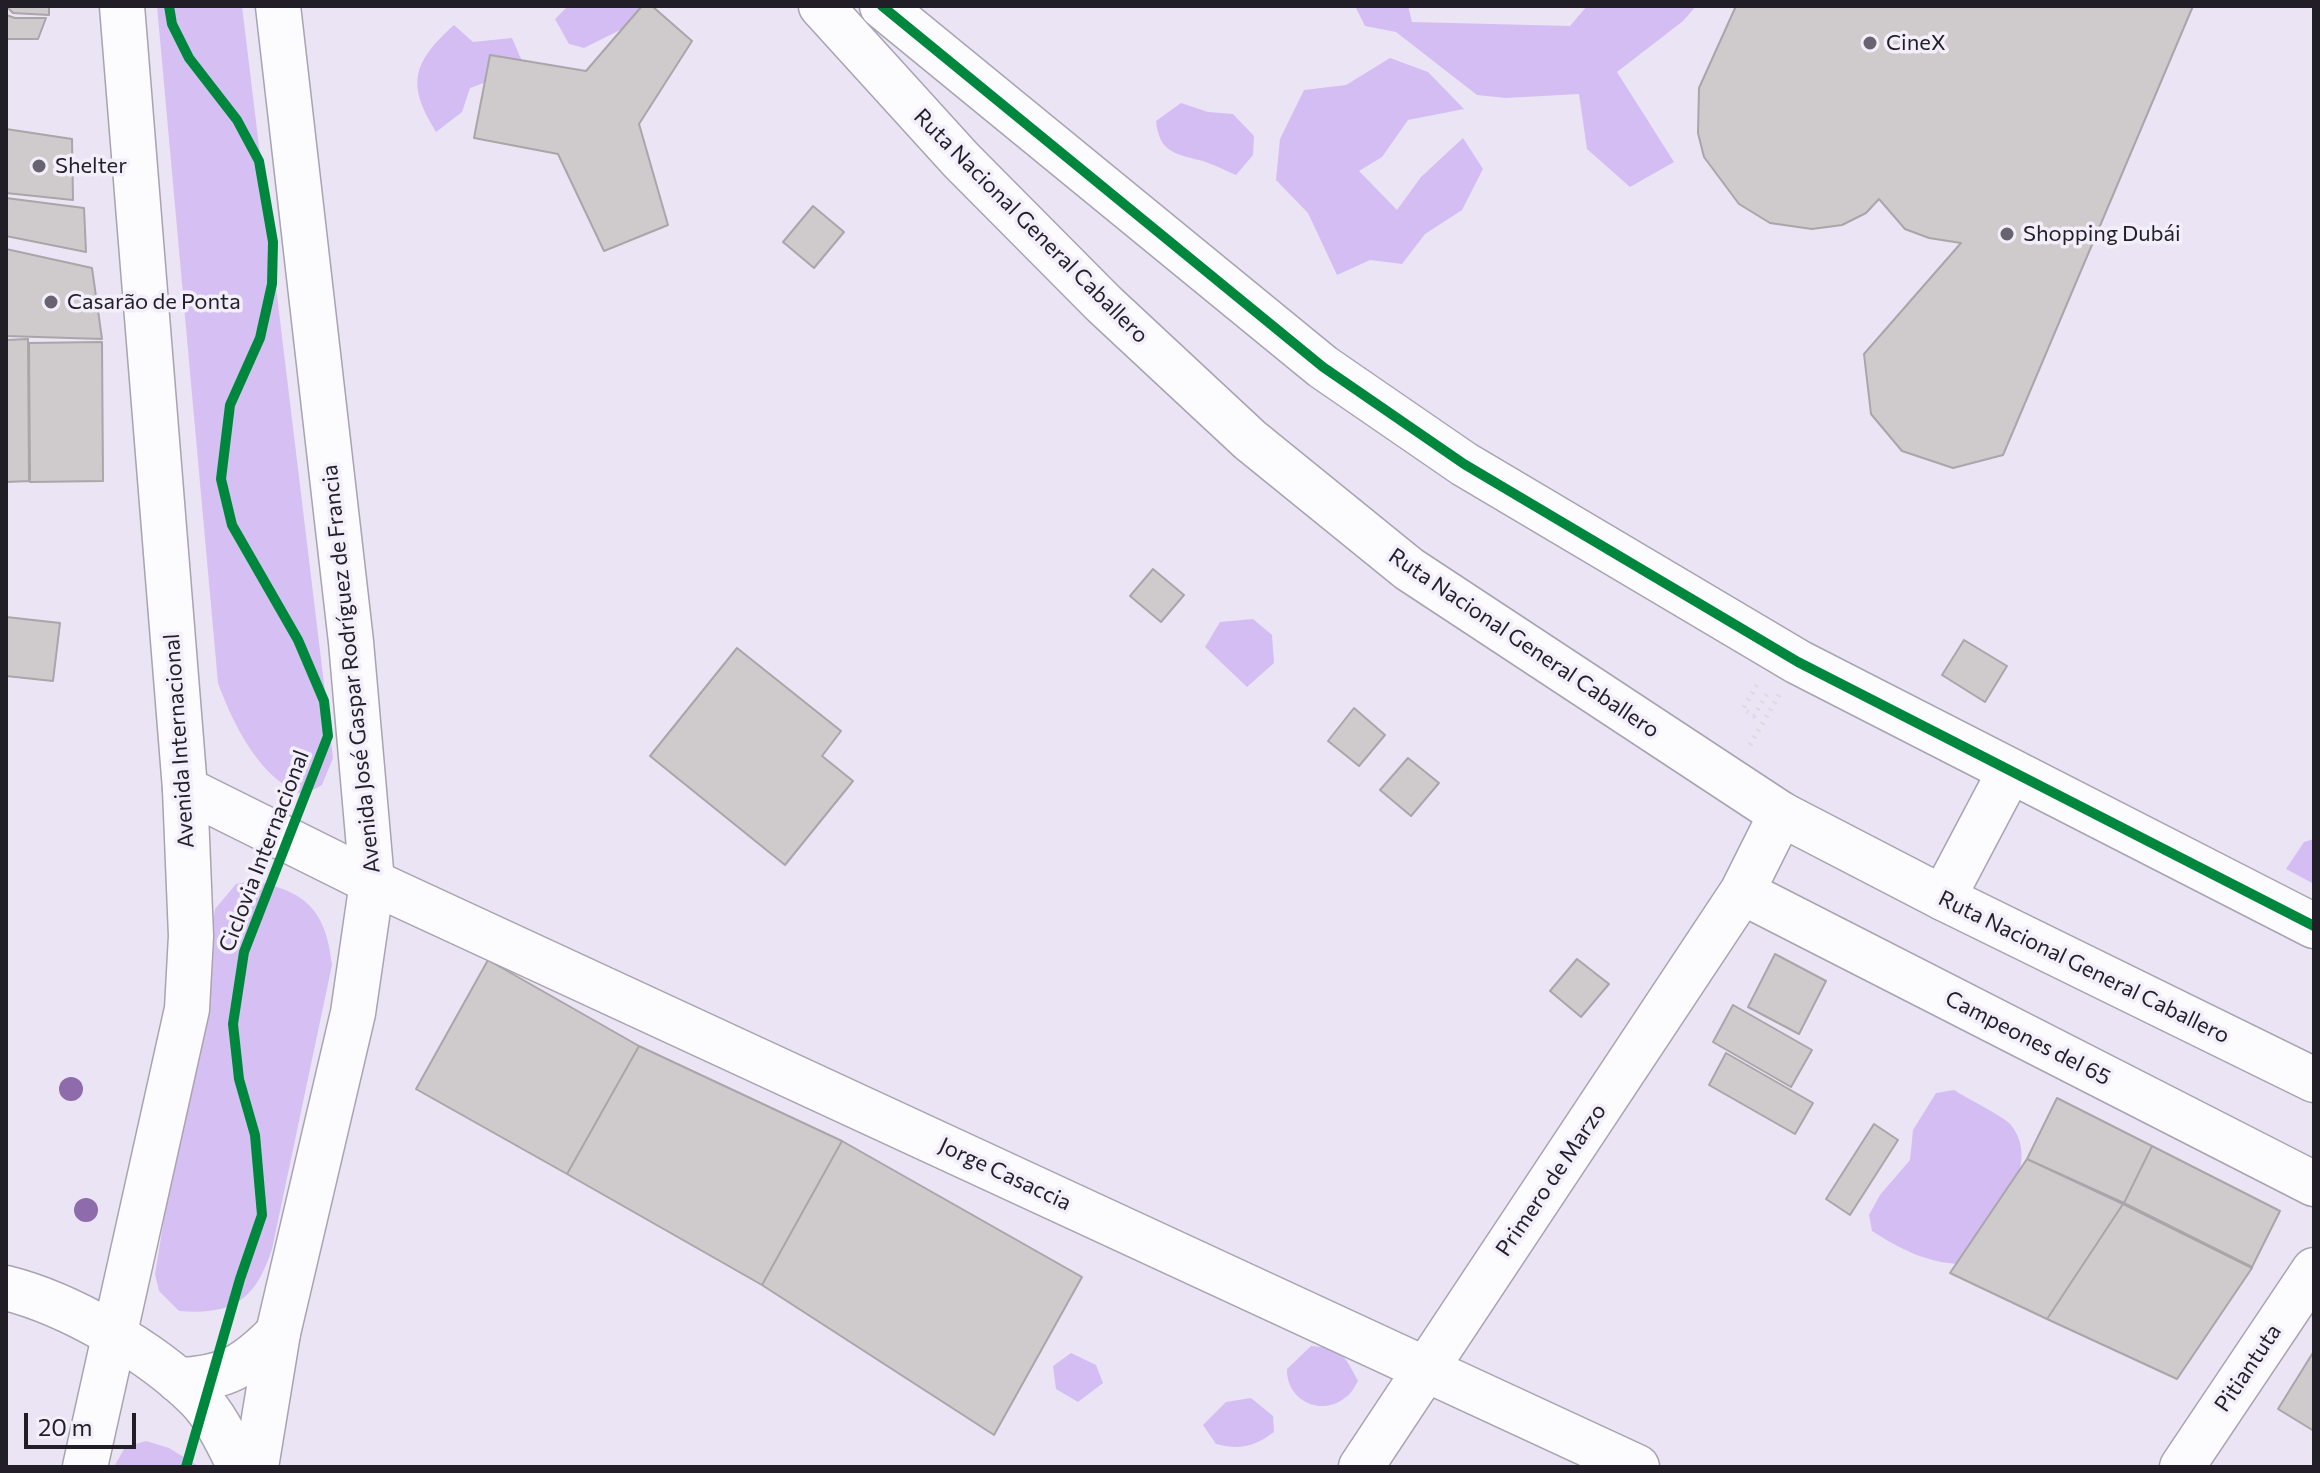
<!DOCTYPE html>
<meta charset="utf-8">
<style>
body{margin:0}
#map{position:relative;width:2320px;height:1473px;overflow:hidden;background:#eae4f5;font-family:Commissioner,sans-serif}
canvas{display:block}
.frame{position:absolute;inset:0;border:8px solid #221e28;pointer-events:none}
.scale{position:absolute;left:24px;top:1413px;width:112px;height:36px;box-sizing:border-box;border:4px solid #221e28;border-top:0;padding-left:10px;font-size:24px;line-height:28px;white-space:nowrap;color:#221e28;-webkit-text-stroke:6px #f3effa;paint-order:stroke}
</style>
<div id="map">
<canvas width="2320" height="1473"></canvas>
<div class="frame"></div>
<div class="scale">20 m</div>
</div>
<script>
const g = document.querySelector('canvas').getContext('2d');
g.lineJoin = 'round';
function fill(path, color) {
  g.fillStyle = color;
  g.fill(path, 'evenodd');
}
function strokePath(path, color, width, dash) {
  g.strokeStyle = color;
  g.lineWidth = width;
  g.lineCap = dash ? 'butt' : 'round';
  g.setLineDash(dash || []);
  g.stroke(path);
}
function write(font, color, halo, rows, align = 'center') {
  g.font = font + ' Commissioner,sans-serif';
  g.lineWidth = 7;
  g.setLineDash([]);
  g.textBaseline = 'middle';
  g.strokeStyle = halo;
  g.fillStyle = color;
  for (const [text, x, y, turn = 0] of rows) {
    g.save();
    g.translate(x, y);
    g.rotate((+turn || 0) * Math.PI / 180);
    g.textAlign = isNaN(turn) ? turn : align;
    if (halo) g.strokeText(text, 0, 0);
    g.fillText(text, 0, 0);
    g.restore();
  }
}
const green = new Path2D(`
 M157,6h85l91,752 -11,27 -18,10c-44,-15 -71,-71 -86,-112z
 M253,881c52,10 73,28 79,84l-60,284c-17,52 -39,66 -93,62l-20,-20 -4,-17 60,-365 21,-25z
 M146,1441l23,7 31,19h-86l11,-20z`);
const forest = new Path2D(`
 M568,6h86l2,6 -72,36 -15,-4 -14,-25z
 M1355,6h53l4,16 158,4 17,-20h109l-13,15 -66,51 57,90 -44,25 -43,-38 -8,-55 -73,4 -29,-3 -81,-63 -31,-6z
 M454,25l19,17 39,-4 13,30 -55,20 -8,24 -26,20c-30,-48 -24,-69 18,-107z
 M1390,58l38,14 36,37 -56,11 -26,37 -23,14 38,39 24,-33 42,-39 20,31 -21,41 -37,24 -23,30 -32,-4 -33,15 -29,-62 -32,-33 4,-41 24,-49 42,-5z
 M1181,103l27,9 25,2 21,22 -1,19 -17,20c-12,-5 -25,-12 -37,-15 -25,-6 -40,-9 -43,-39z
 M1253,619l19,16 2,28 -27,24 -42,-40 15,-25z
 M2314,839v45l-28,-15 18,-27z
 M1954,1090c12,8 51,27 57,35 35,44 -26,104 -50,139 -34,-1 -61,-15 -89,-33l-3,-16 11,-20 30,-35 3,-30 23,-37z
 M1311,1346c31,2 33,9 47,35 -3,5 -7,13 -12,16 -25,21 -60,3 -59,-28z
 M1071,1353l25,12 7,18 -25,19 -22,-13 -3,-23z
 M1251,1398l22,18 1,16c-20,15 -35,18 -58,12l-13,-19 23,-23z`);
const building = new Path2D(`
 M6,6h43v9l-36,-2z
 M642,6h10l40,35 -53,83 29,101 -64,26 -46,-97 -84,-16 16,-83 96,16z
 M1736,6h457l-190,449 -50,13 -51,-17 -31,-37 -7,-60 97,-111 -32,-5 -24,-9 -26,-30 -13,14 -24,12 -30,4 -42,-6 -31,-19 -35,-47 -6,-24 1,-45z
 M6,15l9,3h31l-8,21h-32z
 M6,129l66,10 1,61 -67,-7z
 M6,198l78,10 2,44 -80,-16z
 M813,206l31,26 -30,36 -31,-26z
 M6,249l86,19 10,71 -96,-3z
 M28,339l1,142 -23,1v-142z
 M102,342l1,139 -73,1 -1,-139z
 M1153,569l31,26 -23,27 -31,-26z
 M6,617l54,6 -7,58 -47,-5z
 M1964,640l43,26 -22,36 -43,-27z
 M737,648l104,83 -19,25 31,25 -68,84 -135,-109z
 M1354,708l31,27 -26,31 -31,-25z
 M1408,758l31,25 -28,33 -31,-26z
 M1775,954l51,27 -27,53 -51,-27z
 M1577,959l32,25 -28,33 -31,-26z
 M488,960l151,86 -72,128 -151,-85z
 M1733,1005l79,45 -21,37 -78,-45z
 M639,1046l203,95 -80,144 -195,-111z
 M1726,1053l87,50 -18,31 -86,-49z
 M2057,1098l95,48 -28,57 -97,-44z
 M1874,1124l24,16 -48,75 -24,-16z
 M842,1141l240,136 -88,158 -232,-150z
 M2152,1146l128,65 -28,56 -128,-64z
 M2027,1159l96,45 -76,115 -97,-46z
 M2123,1204l129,64 -75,111 -130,-60z
 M2314,1351v80l-36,-22z`);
const path = new Path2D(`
 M1757,685l-14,24 11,7 15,-25
 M1750,745l29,-50`);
const minor = new Path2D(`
 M882,6l441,361 141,97 334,198 516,264
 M185,789l187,93 1265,585
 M1742,892l572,292
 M1943,898l67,-127
 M6,1288c64,16 146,64 192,110 18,18 31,47 42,69
 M178,1380c46,-1 68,-14 100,-47
 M1361,1467l381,-575 39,-78
 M2182,1467l132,-197`);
const major = new Path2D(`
 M85,1467l102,-458 4,-73 -6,-147 -63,-783
 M256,1467l22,-134 75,-320 19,-131 -21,-240 -73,-636`);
const highway = new Path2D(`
 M821,6l140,154 143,144 146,136 159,129 372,245 162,84 371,182`);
const cycleway = new Path2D(`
 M169,6l3,18 17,34 48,62 22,41 14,81 -1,42 -12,54 -30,67 -9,74 11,46 66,115 26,61 4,35 -84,216 -11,72 6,55 16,56 7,80 -22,64 -54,188
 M882,6l441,361 141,97 334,198 516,264`);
const trees = [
 [71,1089],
 [86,1210]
];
const markers = [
 [1870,43,8,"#686370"],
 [39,166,8,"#686370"],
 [2007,234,8,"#686370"],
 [51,302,8,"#686370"]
];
const poiNames = [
 ["CineX",1886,43],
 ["Shelter",55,166],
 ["Shopping Dubái",2023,234],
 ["Casarão de Ponta",67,302]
];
const streetNames = [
 ["Ruta Nacional General Caballero",1031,226,45],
 ["Ruta Nacional General Caballero",1524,643,34],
 ["Avenida José Gaspar Rodríguez de Francia",351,669,-96],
 ["Avenida Internacional",179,741,-94],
 ["Ciclovia Internacional",264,851,-69],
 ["Ruta Nacional General Caballero",2084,967,26],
 ["Campeones del 65",2028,1038,27],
 ["Jorge Casaccia",1005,1174,25],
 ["Primero de Marzo",1551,1180,-56],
 ["Pitiantuta",2248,1368,-56]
];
fill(green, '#d6c0f3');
fill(forest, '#d4bdf3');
fill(building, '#cfcbcd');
strokePath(building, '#aaa5a8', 2);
strokePath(minor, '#a8a3b0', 47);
strokePath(major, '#a8a3b0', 47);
strokePath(highway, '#a8a3b0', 47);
strokePath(path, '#dcdbe0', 5, [2, 6]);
strokePath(minor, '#fcfbfe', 44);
strokePath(major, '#fcfbfe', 44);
strokePath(highway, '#fcfbfe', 44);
strokePath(cycleway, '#00873e', 10);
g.fillStyle = '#8e6baa';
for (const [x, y] of trees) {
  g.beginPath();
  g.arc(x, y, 12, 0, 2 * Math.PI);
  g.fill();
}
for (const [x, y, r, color] of markers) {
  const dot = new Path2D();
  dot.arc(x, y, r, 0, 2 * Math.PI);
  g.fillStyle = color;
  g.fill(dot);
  strokePath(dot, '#f3effa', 3);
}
write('22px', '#221e28', '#f3effa', poiNames, 'left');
write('22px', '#221e28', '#f3effa', streetNames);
</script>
